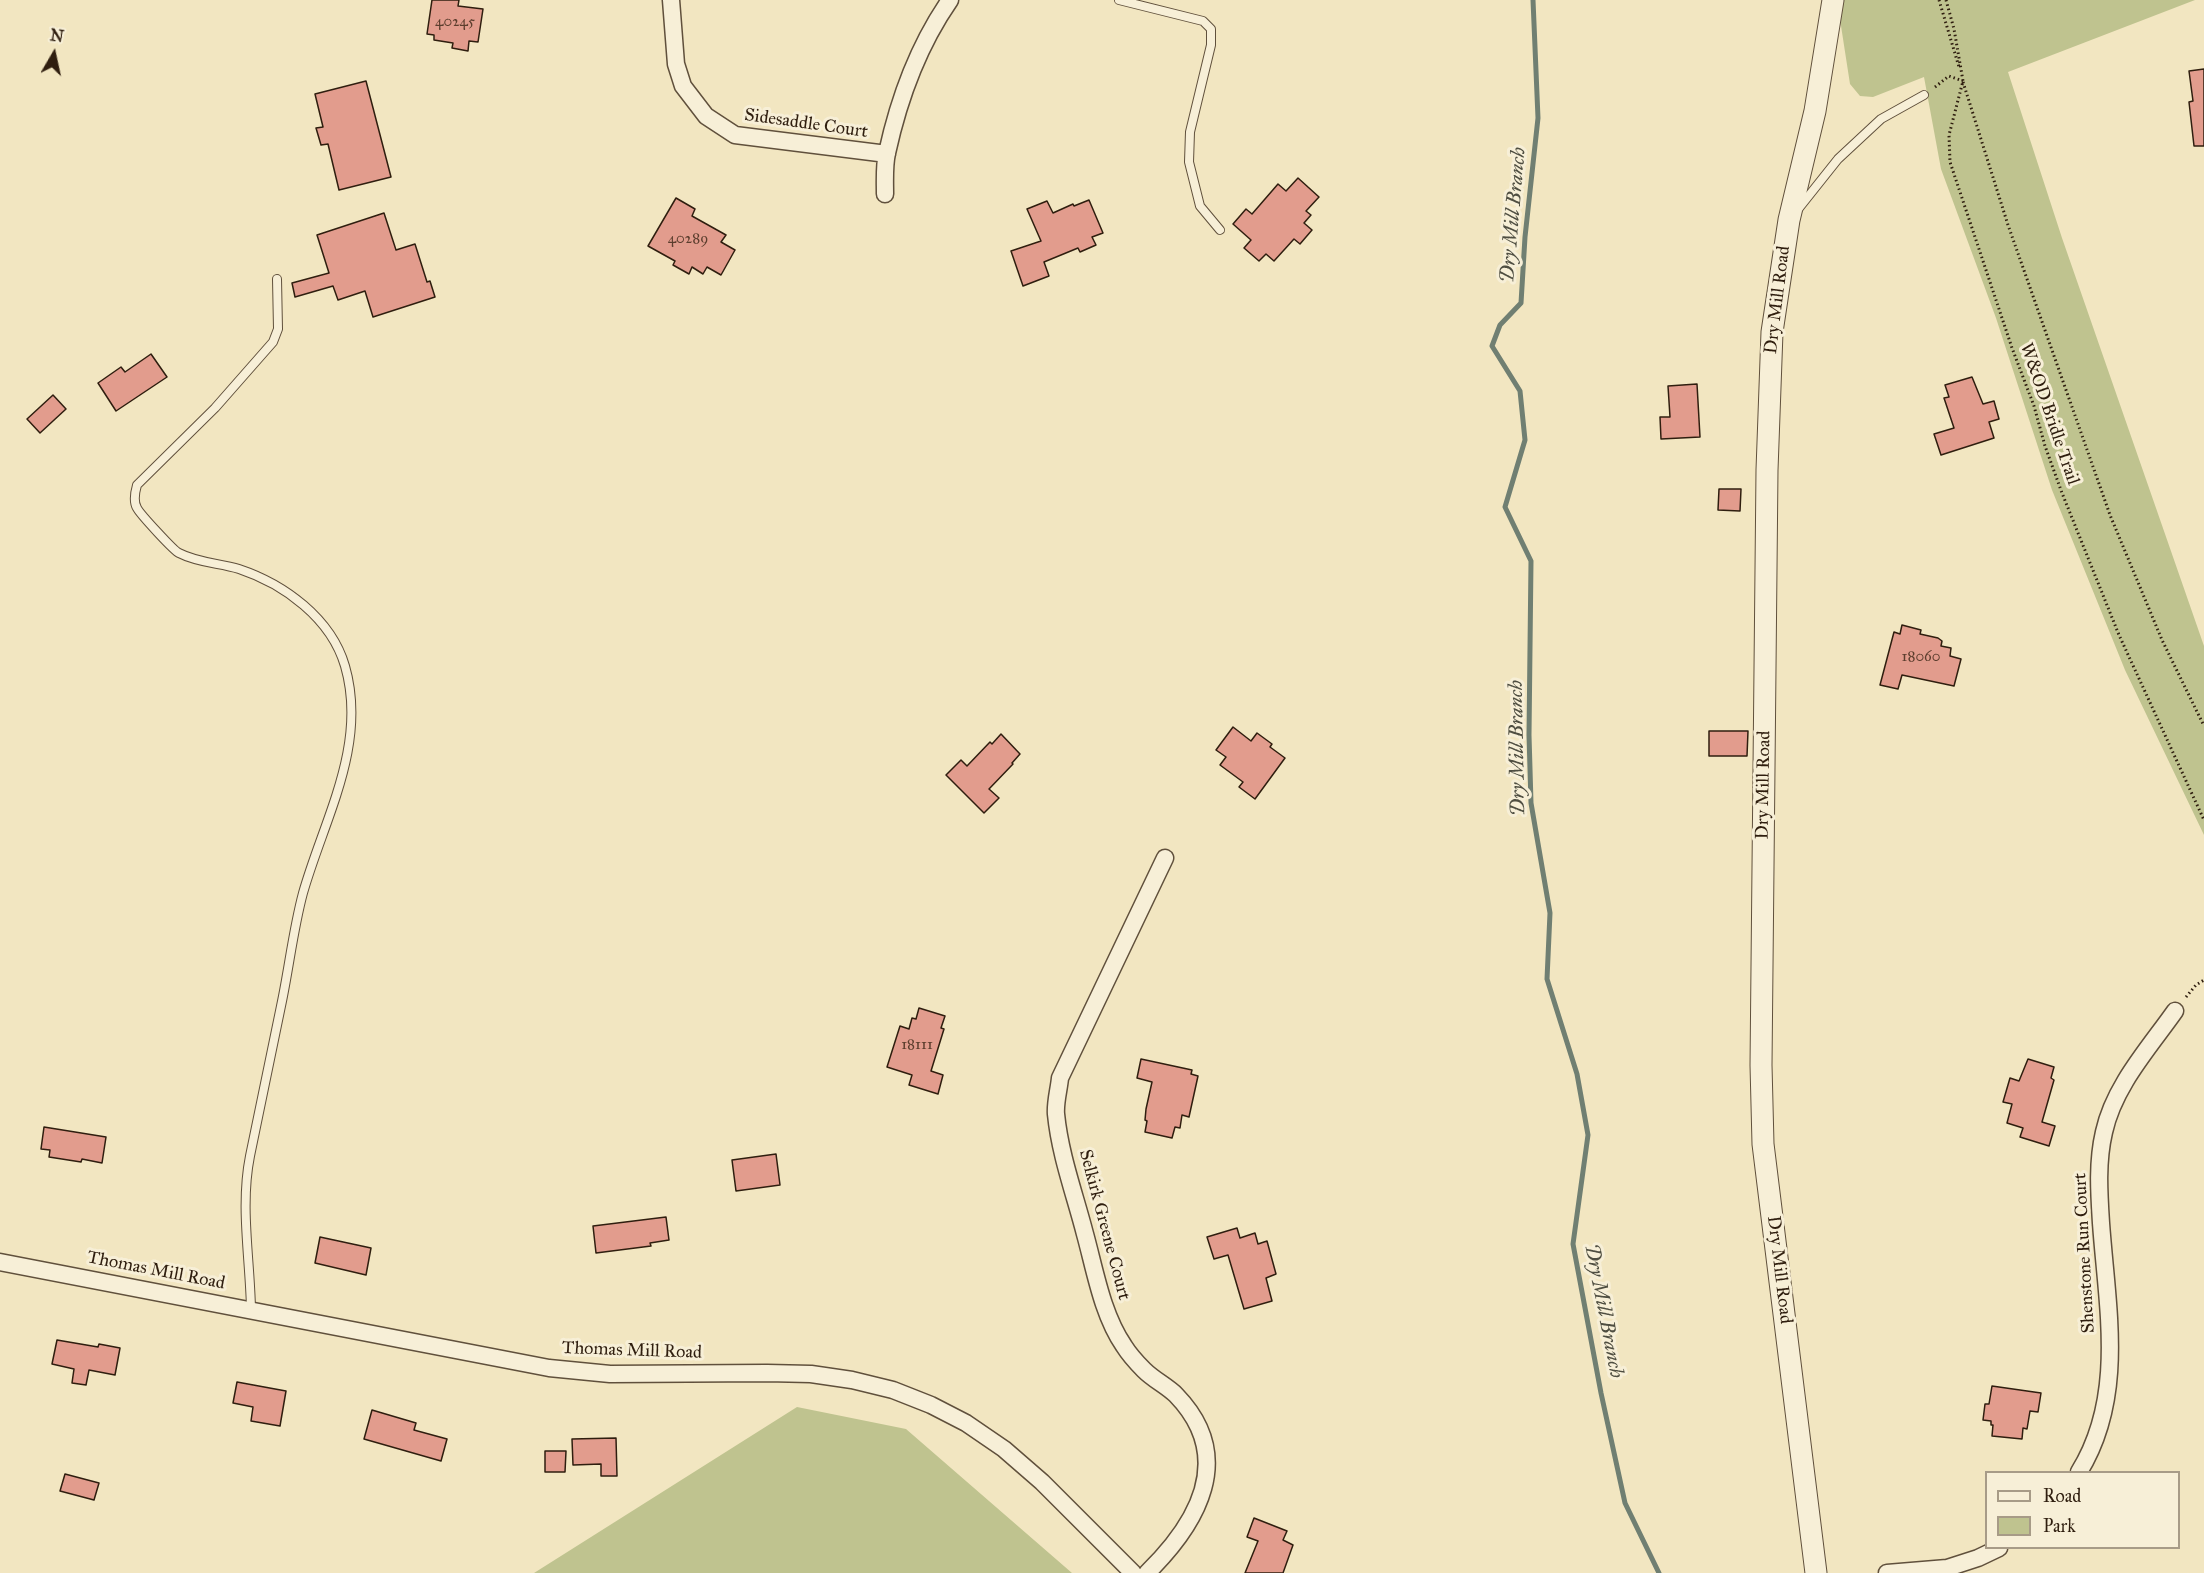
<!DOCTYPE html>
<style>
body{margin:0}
#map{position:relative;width:2204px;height:1573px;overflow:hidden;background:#f2e6c1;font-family:"IM FELL Great Primer",serif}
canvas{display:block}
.legend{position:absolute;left:1985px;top:1471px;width:195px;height:78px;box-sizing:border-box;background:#f7efd7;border:2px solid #a79b87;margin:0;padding:8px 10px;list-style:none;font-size:18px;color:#2f1e0f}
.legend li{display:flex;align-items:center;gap:12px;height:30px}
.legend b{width:30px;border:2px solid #a79b87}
.north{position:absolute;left:24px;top:24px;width:60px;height:60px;-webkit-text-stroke:4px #f7efd7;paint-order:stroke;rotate:9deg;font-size:16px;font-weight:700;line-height:24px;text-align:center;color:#2f1e0f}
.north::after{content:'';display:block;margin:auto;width:21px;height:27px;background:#2f1e0f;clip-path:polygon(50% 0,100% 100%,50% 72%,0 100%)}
</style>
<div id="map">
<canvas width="2204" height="1573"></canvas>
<ul class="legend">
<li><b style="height:8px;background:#f7efd7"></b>Road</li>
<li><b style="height:16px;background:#bfc38f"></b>Park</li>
</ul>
<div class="north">N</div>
</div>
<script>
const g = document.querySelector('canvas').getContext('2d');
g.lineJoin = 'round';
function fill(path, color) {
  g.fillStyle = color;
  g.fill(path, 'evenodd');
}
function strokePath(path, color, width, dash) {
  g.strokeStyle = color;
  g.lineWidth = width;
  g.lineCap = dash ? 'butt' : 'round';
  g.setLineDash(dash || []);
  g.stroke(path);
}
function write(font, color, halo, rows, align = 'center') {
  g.font = font + ' "IM FELL Great Primer",serif';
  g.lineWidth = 6;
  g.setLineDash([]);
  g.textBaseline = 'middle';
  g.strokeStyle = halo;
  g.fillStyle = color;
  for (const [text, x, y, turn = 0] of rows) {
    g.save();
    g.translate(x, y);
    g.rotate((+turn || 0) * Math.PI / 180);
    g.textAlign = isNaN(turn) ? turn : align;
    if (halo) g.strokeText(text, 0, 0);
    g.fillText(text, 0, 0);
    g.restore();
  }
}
const green = new Path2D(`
 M1837,0h358l-187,72 54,166 142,408v189l-79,-165 -73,-180 -56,-172 -55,-149 -17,-92 -51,20 -13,-1 -10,-12z
 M797,1407l109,22 166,144h-538z`);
const stream = new Path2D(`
 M1533,0l5,118 -13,119 -4,66 -21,22 -8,21 28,45 5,49 -20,67 26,54 -2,174 2,68 19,110 -3,66 30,95 11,61 -15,109 28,149 24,110 34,70`);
const building = new Path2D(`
 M432,0h27l-1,6 25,3 -5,33 -9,-1 -1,10 -16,-3 1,-5 -19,-3v-5l-7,-1z
 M2204,69v77h-10l-5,-44 4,-1 -4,-30z
 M366,81l25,96 -52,13 -11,-46 -7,1 -5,-17 7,-1 -8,-33z
 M1298,178l21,19 -13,14 5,4 -7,8 8,7 -12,14 -6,-5 -20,22 -8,-7 -7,7 -15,-13 7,-8 -18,-16 13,-15 6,5 26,-30 8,7z
 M676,198l19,11 -3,7 34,19 -5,7 14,8 -14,25 -14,-8 -4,7 -11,-7 -3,7 -16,-9 2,-4 -27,-15z
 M1089,200l14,33 -11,4 4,8 -16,7 -2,-4 -34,14 5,14 -26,10 -12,-35 30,-10 -14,-32 20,-8 6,12 20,-9 1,2z
 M384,213l12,37 19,-6 12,38 3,-1 5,16 -62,20 -8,-26 -27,9 -5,-14 -38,11 -3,-14 37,-10 -12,-38z
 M151,354l16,23 -51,34 -18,-28 23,-16 4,5z
 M1972,377l11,27 11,-3 5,18 -10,3 5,16 -53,17 -7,-21 20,-6 -10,-30 5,-1 -4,-12z
 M1697,384l3,53 -39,2 -1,-22h10l-2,-31z
 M53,395l13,14 -26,24 -13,-14z
 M1719,489h22l-1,22 -22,-1z
 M1902,625l19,5 -1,4 18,4 4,3 -1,5 10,2 -1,8 11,3 -7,27 -52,-11 -4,14 -18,-4 14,-53 6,2z
 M1233,727l18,14 6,-8 15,11 -2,3 15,11 -30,41 -16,-12 4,-5 -23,-17 6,-8 -10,-7z
 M1709,731h39l-1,25h-38z
 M1001,734l19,20 -8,9 1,1 -24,25 10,9 -15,15 -38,-38 15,-15 6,6 23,-24 2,2z
 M919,1008l26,8 -4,12 3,1 -13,42 12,4 -5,19 -29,-9 3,-10 -25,-8 13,-41 9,3 3,-11 4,1z
 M1141,1059l51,11 -1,4 7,2 -9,41 -7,-2 -2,13 -5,-1 -3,11 -27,-6 2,-11 -2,-1 1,-11 6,-27 -15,-4z
 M2028,1059l26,8 -3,11 3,2 -12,42 13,4 -6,20 -29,-9 3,-9 -16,-5 5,-19 -9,-2 7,-24 9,3z
 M44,1127l62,10 -4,26 -20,-4 -1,3 -32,-5 1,-7 -9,-1z
 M776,1154l4,31 -44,6 -4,-31z
 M666,1217l3,23 -19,3 1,3 -55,7 -3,-27z
 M1237,1228l3,10 15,-5 3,11 9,-3 9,33 -10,4 6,23 -28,8 -16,-54 -14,4 -7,-22z
 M320,1237l51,11 -5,27 -51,-12z
 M57,1340l41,7 1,-3 21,4 -5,27 -26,-5 -3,15 -14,-2 2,-14 -22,-5z
 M237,1382l49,9 -6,35 -29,-5 2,-14 -20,-4z
 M1992,1386l49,7 -3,19 -8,-1 -3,18 -4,-1 -1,11 -30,-3 1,-11h-2v-4l-8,-1 2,-16h4z
 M372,1410l44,13 -2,7 33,9 -6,22 -77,-22z
 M616,1438l1,38h-16v-12l-28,1 -1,-26z
 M545,1451h21l-1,21h-20z
 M65,1474l34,9 -5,17 -34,-9z
 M1254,1518l33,13 -4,9 10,5 -10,28h-38l13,-32 -11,-4z`);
const path = new Path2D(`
 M1939,0l20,67
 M1946,0l8,29 9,52 -14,54 1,27 62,186 22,58 11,40 17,47 57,142 85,185
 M1963,82l45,143 102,290 52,125 42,86
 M1935,87l14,-11 14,5
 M2186,997l10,-12 8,-5`);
const service = new Path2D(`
 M1119,0l84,21 8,8v16l-21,87 -1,30 11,44 20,24
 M1799,208l39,-49 43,-40 43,-24
 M251,1309c-1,-51 -11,-103 -1,-153 10,-50 21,-100 31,-150 8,-37 12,-76 22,-113 21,-74 65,-148 42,-227 -14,-48 -61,-82 -106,-97 -19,-6 -41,-6 -60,-16 -5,-2 -39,-39 -42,-45 -4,-7 -2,-16 0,-23l78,-77 58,-66 5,-13 -1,-50`);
const minor = new Path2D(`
 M671,0l5,64 7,22 23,30 29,19 152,19
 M885,194c0,-13 -1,-28 2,-41 12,-55 31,-107 63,-153
 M0,1262l549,106 61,6 157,-1 44,1 41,6 41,10 38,15 35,18 38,26 38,33 91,91
 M2079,1472c47,-76 28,-164 22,-249 -2,-31 -4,-61 3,-91 10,-46 45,-84 71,-121
 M1147,1573c51,-50 89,-116 29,-178 -9,-9 -22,-15 -32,-25 -7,-7 -15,-16 -20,-24 -22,-32 -29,-76 -39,-112 -10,-39 -25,-79 -29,-120 -1,-11 3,-25 4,-36l105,-220
 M1887,1573l60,-5 31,-10 21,-10`);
const tertiary = new Path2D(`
 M1816,1573l-53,-429 -2,-79 6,-595 5,-138 17,-112 26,-109 18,-111`);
const numberNames = [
 ["40245",455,22],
 ["40289",688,239],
 ["18060",1921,657],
 ["18111",917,1045]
];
const streetNames = [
 ["Sidesaddle Court",806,124,8],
 ["Dry Mill Road",1778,300,-83],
 ["W&OD Bridle Trail",2049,414,71],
 ["Dry Mill Road",1764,785,-89],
 ["Selkirk Greene Court",1104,1225,75],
 ["Shenstone Run Court",2085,1253,-93],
 ["Dry Mill Road",1779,1270,83],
 ["Thomas Mill Road",156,1271,11],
 ["Thomas Mill Road",632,1351,2]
];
const waterNames = [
 ["Dry Mill Branch",1514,215,-85],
 ["Dry Mill Branch",1518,748,-91],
 ["Dry Mill Branch",1603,1311,79]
];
fill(green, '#bfc38f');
strokePath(stream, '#707f72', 5);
fill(building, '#e29c8d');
strokePath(building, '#2f1e0f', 1.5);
strokePath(service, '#60503c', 10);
strokePath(minor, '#60503c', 19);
strokePath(tertiary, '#60503c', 23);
strokePath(path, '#2f1e0f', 3, [1.5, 3]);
strokePath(service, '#f7efd7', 8);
strokePath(minor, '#f7efd7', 16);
strokePath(tertiary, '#f7efd7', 21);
write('15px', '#5c3e2e', null, numberNames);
write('18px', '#2f1e0f', '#f7efd7', streetNames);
write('italic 20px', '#4f4e41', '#f7efd7', waterNames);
</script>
